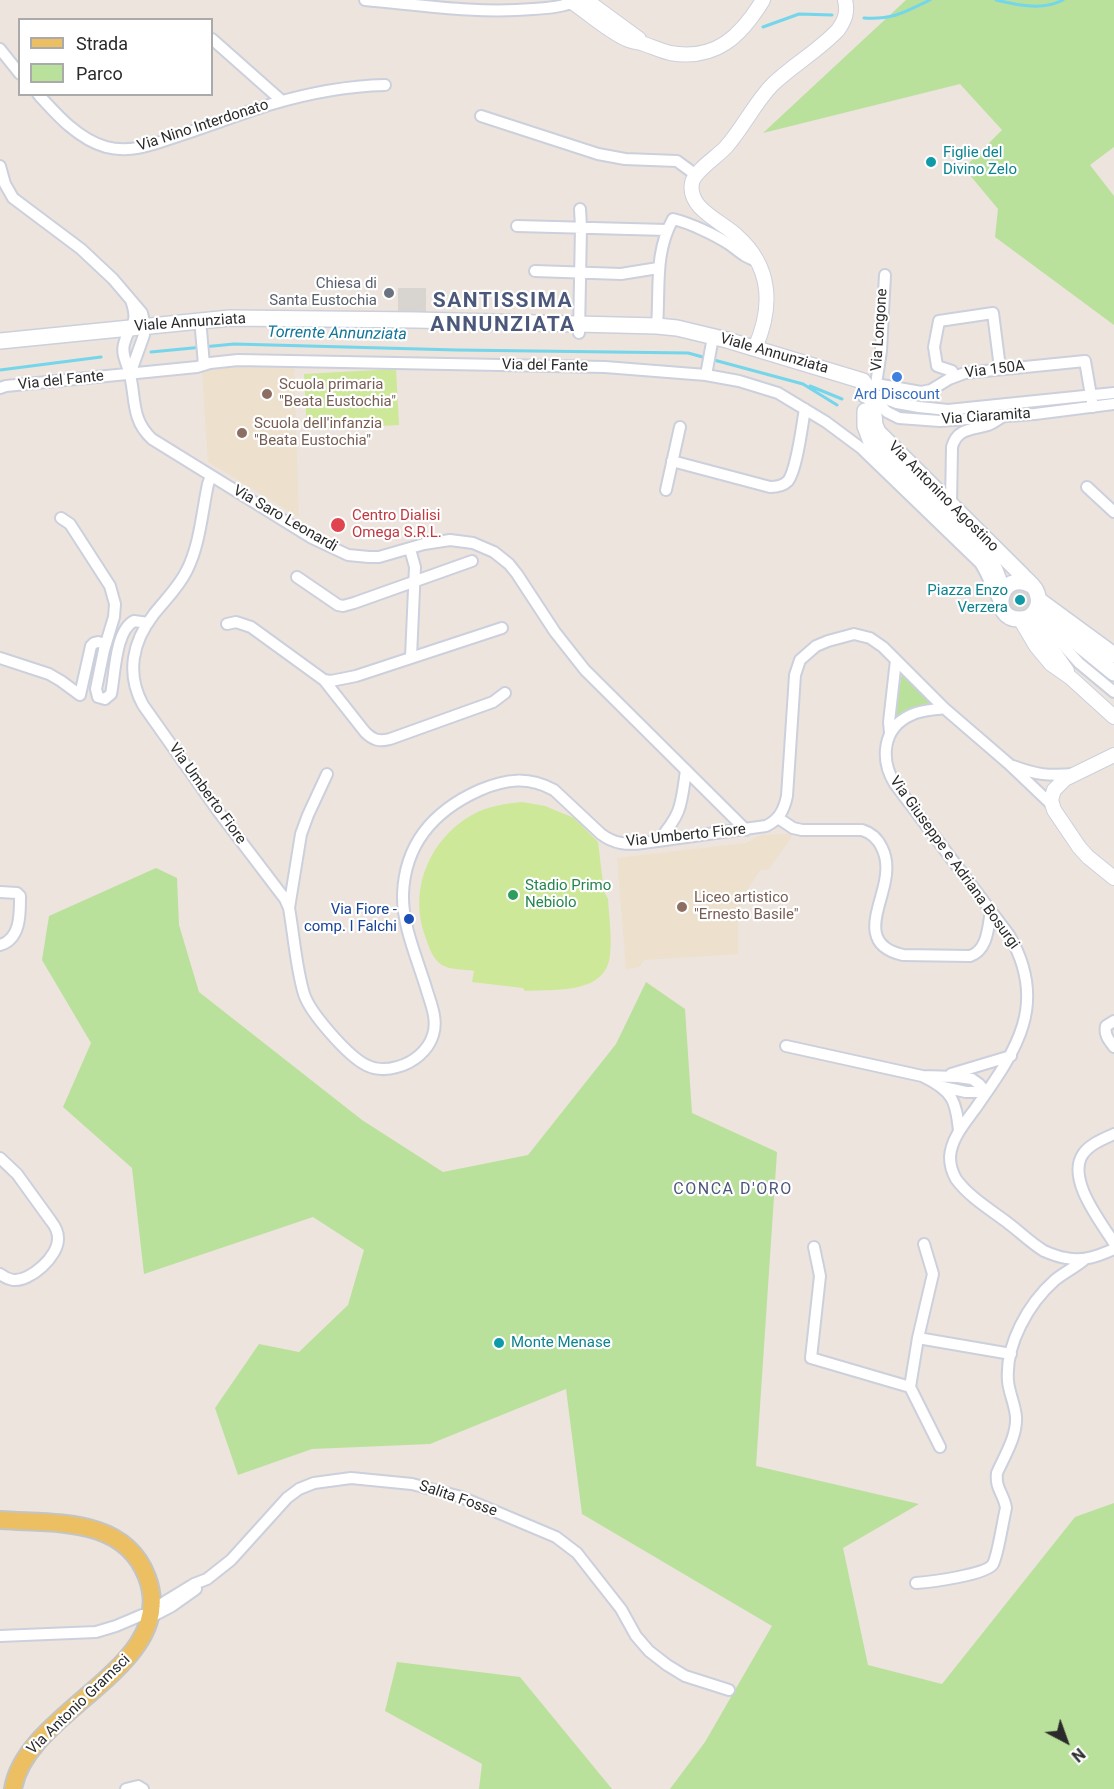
<!DOCTYPE html>
<style>
body{margin:0}
#map{position:relative;width:1114px;height:1789px;overflow:hidden;background:#ece4dd;font-family:Roboto,sans-serif}
canvas{display:block}
.legend{position:absolute;left:18px;top:18px;width:195px;height:78px;box-sizing:border-box;background:#fff;border:2px solid #aaa;margin:0;padding:8px 10px;list-style:none;font-size:18px;color:#2b2b2b}
.legend li{display:flex;align-items:center;gap:12px;height:30px}
.legend b{width:30px;border:2px solid #aaa}
.north{position:absolute;left:1036px;top:1711px;width:60px;height:60px;-webkit-text-stroke:4px #fff;paint-order:stroke;rotate:139deg;font-size:16px;font-weight:700;line-height:24px;text-align:center;color:#2b2b2b}
.north::after{content:'';display:block;margin:auto;width:21px;height:27px;background:#2b2b2b;clip-path:polygon(50% 0,100% 100%,50% 72%,0 100%)}
</style>
<div id="map">
<canvas width="1114" height="1789"></canvas>
<ul class="legend">
<li><b style="height:8px;background:#ecc062"></b>Strada</li>
<li><b style="height:16px;background:#b9e19c"></b>Parco</li>
</ul>
<div class="north">N</div>
</div>
<script>
const g = document.querySelector('canvas').getContext('2d');
g.lineJoin = 'round';
function fill(path, color) {
  g.fillStyle = color;
  g.fill(path, 'evenodd');
}
function strokePath(path, color, width, dash) {
  g.strokeStyle = color;
  g.lineWidth = width;
  g.lineCap = dash ? 'butt' : 'round';
  g.setLineDash(dash || []);
  g.stroke(path);
}
function write(font, color, halo, rows, align = 'center') {
  g.font = font + ' Roboto,sans-serif';
  g.lineWidth = 4.5;
  g.setLineDash([]);
  g.textBaseline = 'middle';
  g.strokeStyle = halo;
  g.fillStyle = color;
  for (const [text, x, y, turn = 0] of rows) {
    g.save();
    g.translate(x, y);
    g.rotate((+turn || 0) * Math.PI / 180);
    g.textAlign = isNaN(turn) ? turn : align;
    if (halo) g.strokeText(text, 0, 0);
    g.fillText(text, 0, 0);
    g.restore();
  }
}
const education = new Path2D(`
 M237,364l57,1 5,152 -91,-55 -6,-89 7,-6z
 M792,834l-1,4 -23,32 -7,-1 -15,23 -8,29v33l-94,6 -5,7 -13,2 -9,-111 129,-15 15,-8z`);
const green = new Path2D(`
 M906,0h208v147l-24,18 24,31v129l-119,-88 3,-28 -34,-41 38,-38 -42,-46 -197,49z
 M902,672l32,33 -19,3 -20,10z
 M156,868l21,10 2,47 20,67 163,128 81,52 85,-17 88,-111 30,-62 39,27 7,104 85,39 -21,314 163,38 -76,44 25,117 74,19 133,-167 39,-14v286h-444l35,-47 67,-116 -190,-112 -16,-125 -136,55 -118,5 -74,26 -23,-67 44,-64 40,8 49,-47 16,-55 -51,-33 -169,57 -12,-106 -69,-61 28,-64 -49,-83 7,-44z
 M397,1662l123,15 92,112h-133l3,-25 -97,-53z`);
const pitch = new Path2D(`
 M396,369l3,56 -92,5 -3,-56z
 M522,802l23,4 29,12 24,24 6,50 4,7c1,18 4,38 2,56 -4,40 -56,34 -85,36l-2,-3 -51,-6 2,-11c-9,-2 -25,-1 -32,-6 -10,-6 -14,-21 -18,-32 -15,-46 7,-95 48,-118 15,-9 33,-11 50,-13z`);
const plaza = new Path2D(`
 M398,288h28v26h-28z
 M1035,580l-6,43 -33,-26z`);
const stream = new Path2D(`
 M996,0c22,5 46,11 67,0
 M864,18c29,2 41,-6 66,-18
 M763,27l36,-13 33,1
 M151,352l83,-8 223,6 231,3 115,31 34,21
 M0,370l101,-13
 M810,386l32,13`);
const minor = new Path2D(`
 M365,0c56,5 112,14 168,9 15,-1 31,-2 45,-9
 M212,39l70,62
 M0,49l20,25
 M38,94c19,21 40,45 68,53 26,7 51,-4 75,-12 31,-10 61,-22 91,-31 37,-11 75,-18 113,-19
 M481,116l117,38 27,5 52,2 19,14
 M0,166l5,18 8,14 68,51 32,30 29,34 3,13 -1,9 -14,39
 M517,226l150,4
 M535,271l86,3 37,-6
 M885,275l-4,76 -5,33 45,8 10,-2 18,-11 16,-6 120,-12 8,46
 M131,300c9,26 -2,23 -7,44 -3,11 4,21 6,31 6,25 1,44 22,64l160,99 36,17 21,2h10l45,-13 26,-4 23,3 21,9 15,12 8,10 38,58 30,38 161,160
 M657,326c3,-38 -3,-73 16,-107 17,4 42,16 56,25 11,8 15,13 28,17
 M201,330l3,35
 M579,333l2,-106 -1,-18
 M706,375l7,-38
 M955,376l-3,-5 -15,-5 -3,-19 5,-26 54,-8 7,55
 M0,388l6,-2 191,-19 13,-4 28,-3 367,7 101,8 33,6 39,12 48,29 35,26 119,115c9,13 12,28 21,41
 M868,396l8,-1 21,8 22,4 29,3 166,-17
 M864,397l16,8 7,7 12,6 41,3 95,-7 79,-10
 M672,461l98,26c7,0 13,-1 18,-6 9,-12 14,-56 17,-72
 M211,476l-3,8c-6,28 -8,60 -21,86 -8,17 -22,30 -33,44 -22,28 -28,60 -11,91l75,106 67,88 4,9c5,28 7,60 15,86 6,19 44,62 62,71 10,5 21,5 31,2 16,-4 31,-16 36,-32 5,-15 -2,-31 -6,-44 -9,-31 -25,-65 -24,-97 2,-51 32,-84 77,-104 26,-11 48,-14 74,0l47,44c13,10 26,11 42,9l123,-17c13,-6 18,-16 21,-30l8,-121 5,-15 16,-14 12,-5 26,-7 16,4 13,9 61,61 65,56 43,41
 M1087,487l27,25
 M666,490l14,-63
 M951,505l1,-58c5,-19 20,-17 36,-22 5,-2 9,-5 14,-8
 M61,518l9,6 40,62 5,18 -1,13 -10,33 -8,39 2,8 7,2 6,-5c4,-19 4,-63 23,-73l14,2
 M410,549l5,18 -4,90
 M297,577l41,28 5,1 11,-3 118,-42
 M227,624l9,-2 15,5 73,53 41,52c8,8 14,10 25,7l103,-37 12,-9
 M1040,627l22,17 17,19 35,29
 M0,658l49,16 12,7 19,14 11,-49 3,-3 4,-1 8,2
 M324,680l7,1 25,-5 146,-48
 M944,708c-11,2 -23,2 -33,7 -29,13 -31,45 -16,69l114,151c41,70 6,117 -34,174 -11,15 -24,30 -25,48 0,8 2,15 6,22 13,18 35,31 52,44 12,9 23,20 36,28 7,3 14,6 22,7 17,4 32,-2 48,-9
 M890,733l-1,-11 7,-62
 M1013,766c24,9 35,10 61,8
 M778,818l15,10 9,2h60c10,3 16,9 20,18 5,10 5,23 3,33 -5,28 -27,64 18,74l67,1c18,-6 18,-29 21,-45
 M658,841c24,-28 23,-35 28,-71
 M0,892l17,1 3,3c0,17 1,43 -20,49
 M289,908l12,-74 7,-19 19,-41
 M1114,1021l-8,5c-2,9 3,14 8,21
 M786,1046l136,30 36,1 14,2 7,5 7,8
 M951,1074l60,-18
 M924,1077c29,14 32,24 35,54
 M943,1087l23,5h20
 M1114,1134c-11,5 -24,10 -31,20 -17,25 18,68 31,89
 M0,1158l17,16 34,47c4,5 7,11 7,17 1,18 -28,44 -45,42 -5,-1 -9,-3 -13,-6
 M924,1244l9,30 -15,64 93,16
 M814,1247l6,29 -9,82 99,29 8,-49
 M910,1387l30,60
 M916,1583c13,-1 71,-8 77,-19 5,-9 10,-44 13,-56 -2,-14 -11,-19 -9,-35 8,-18 20,-37 19,-56 -1,-13 -7,-24 -8,-36 -3,-37 21,-78 47,-101 10,-8 21,-13 30,-21
 M163,1603l31,-19 13,-5 24,-19 56,-62 12,-9 15,-6 37,-5 61,6 49,13 95,40 21,16 44,56 15,27 13,15 18,14 18,11 44,14
 M151,1617l21,-11 24,-17
 M0,1636l96,-4 20,-6 26,-11
 M126,1789l12,-3 5,3`);
const tertiary = new Path2D(`
 M569,0c18,12 39,31 57,39 6,3 12,3 18,5 9,3 17,7 26,9 46,8 71,-17 93,-53
 M586,0l53,39
 M755,348c18,-41 17,-81 -18,-112 -14,-14 -50,-27 -45,-53 2,-12 25,-26 34,-36 17,-19 28,-43 46,-62 21,-20 46,-34 66,-55 7,-10 10,-18 7,-30
 M1031,616l8,15 28,40
 M1020,619l16,27 15,18 20,14 43,39
 M1114,755l-49,24 -11,11 -3,10 3,10 25,37 9,10 26,21`);
const secondary = new Path2D(`
 M0,341l230,-23 186,2 241,6 20,2 50,12 136,41 9,14 3,30 3,7 144,143c5,6 13,11 15,18 5,13 -4,27 -18,26 -30,0 -20,-50 12,-34
 M865,411v15l6,16 116,115 8,13 8,21
 M1039,600l75,55
 M1034,613l16,8 64,52`);
const primary = new Path2D(`
 M0,1520c53,4 124,-4 147,57 34,90 -121,132 -134,212`);
const markers = [
 [931,162,6,"#0f9aa8"],
 [389,293,6,"#6b7280"],
 [897,377,6,"#3f7fe0"],
 [267,394,6,"#8d6e63"],
 [242,433,6,"#8d6e63"],
 [338,525,8,"#e0444e"],
 [1020,600,6,"#0f9aa8"],
 [513,895,6,"#2e9e5b"],
 [682,907,6,"#8d6e63"],
 [409,919,6,"#1a4fb4"],
 [499,1343,6,"#0f9aa8"]
];
const streetNames = [
 ["Via Nino Interdonato",203,126,-18],
 ["Viale Annunziata",190,323,-4],
 ["Via Longone",880,330,-86],
 ["Viale Annunziata",774,354,16],
 ["Via del Fante",545,366,1],
 ["Via 150A",995,370,-7],
 ["Via del Fante",61,381,-6],
 ["Via Ciaramita",986,417,-4],
 ["Via Antonino Agostino",943,497,45],
 ["Via Saro Leonardi",285,519,30],
 ["Via Umberto Fiore",207,794,54],
 ["Via Umberto Fiore",686,836,-6],
 ["Via Giuseppe e Adriana Bosurgi",954,863,54],
 ["Salita Fosse",458,1499,19],
 ["Via Antonio Gramsci",79,1705,-44]
];
const cultureNames = [
 ["Figlie del",943,153],
 ["Divino Zelo",943,170],
 ["Piazza Enzo",1008,591,"right"],
 ["Verzera",1008,608,"right"],
 ["Monte Menase",511,1343]
];
const worshipNames = [
 ["Chiesa di",377,284],
 ["Santa Eustochia",377,301]
];
const educationNames = [
 ["Scuola primaria",279,385],
 ["\"Beata Eustochia\"",279,402],
 ["Scuola dell'infanzia",254,424],
 ["\"Beata Eustochia\"",254,441],
 ["Liceo artistico",694,898],
 ["\"Ernesto Basile\"",694,915]
];
const shopNames = [
 ["Ard Discount",897,395]
];
const healthNames = [
 ["Centro Dialisi",352,516],
 ["Omega S.R.L.",352,533]
];
const leisureNames = [
 ["Stadio Primo",525,886],
 ["Nebiolo",525,903]
];
const transitNames = [
 ["Via Fiore -",397,910],
 ["comp. I Falchi",397,927]
];
const waterNames = [
 ["Torrente Annunziata",337,334,1]
];
const neighbourhoodNames = [
 ["CONCA D'ORO",733,1190]
];
const districtNames = [
 ["SANTISSIMA",503,302],
 ["ANNUNZIATA",503,326]
];
fill(education, '#ede0cd');
fill(green, '#b9e19c');
fill(pitch, '#cde898');
fill(plaza, '#d8d4d0');
strokePath(stream, '#74d5eb', 3);
strokePath(minor, '#ccd0dc', 14);
strokePath(tertiary, '#ccd0dc', 16);
strokePath(secondary, '#ccd0dc', 18);
strokePath(primary, '#c4c4c4', 20);
strokePath(minor, '#fff', 10);
strokePath(tertiary, '#fff', 14);
strokePath(secondary, '#fff', 15);
strokePath(primary, '#ecc062', 16);
for (const [x, y, r, color] of markers) {
  const dot = new Path2D();
  dot.arc(x, y, r, 0, 2 * Math.PI);
  g.fillStyle = color;
  g.fill(dot);
  strokePath(dot, '#fff', 2);
}
write('15px', '#2b2b2b', '#fff', streetNames);
write('15px', '#0d838f', '#fff', cultureNames, 'left');
write('15px', '#5b616d', '#fff', worshipNames, 'right');
write('15px', '#785e54', '#fff', educationNames, 'left');
write('15px', '#366cbe', '#fff', shopNames);
write('15px', '#be3a42', '#fff', healthNames, 'left');
write('15px', '#27864d', '#fff', leisureNames, 'left');
write('15px', '#164399', '#fff', transitNames, 'right');
write('italic 16px', '#127598', '#fff', waterNames);
g.letterSpacing = '1.5px';
write('16px', '#4c587a', '#fff', neighbourhoodNames);
g.letterSpacing = '0px';
g.letterSpacing = '1.5px';
write('bold 21px', '#4c587a', '#fff', districtNames);
g.letterSpacing = '0px';
</script>
